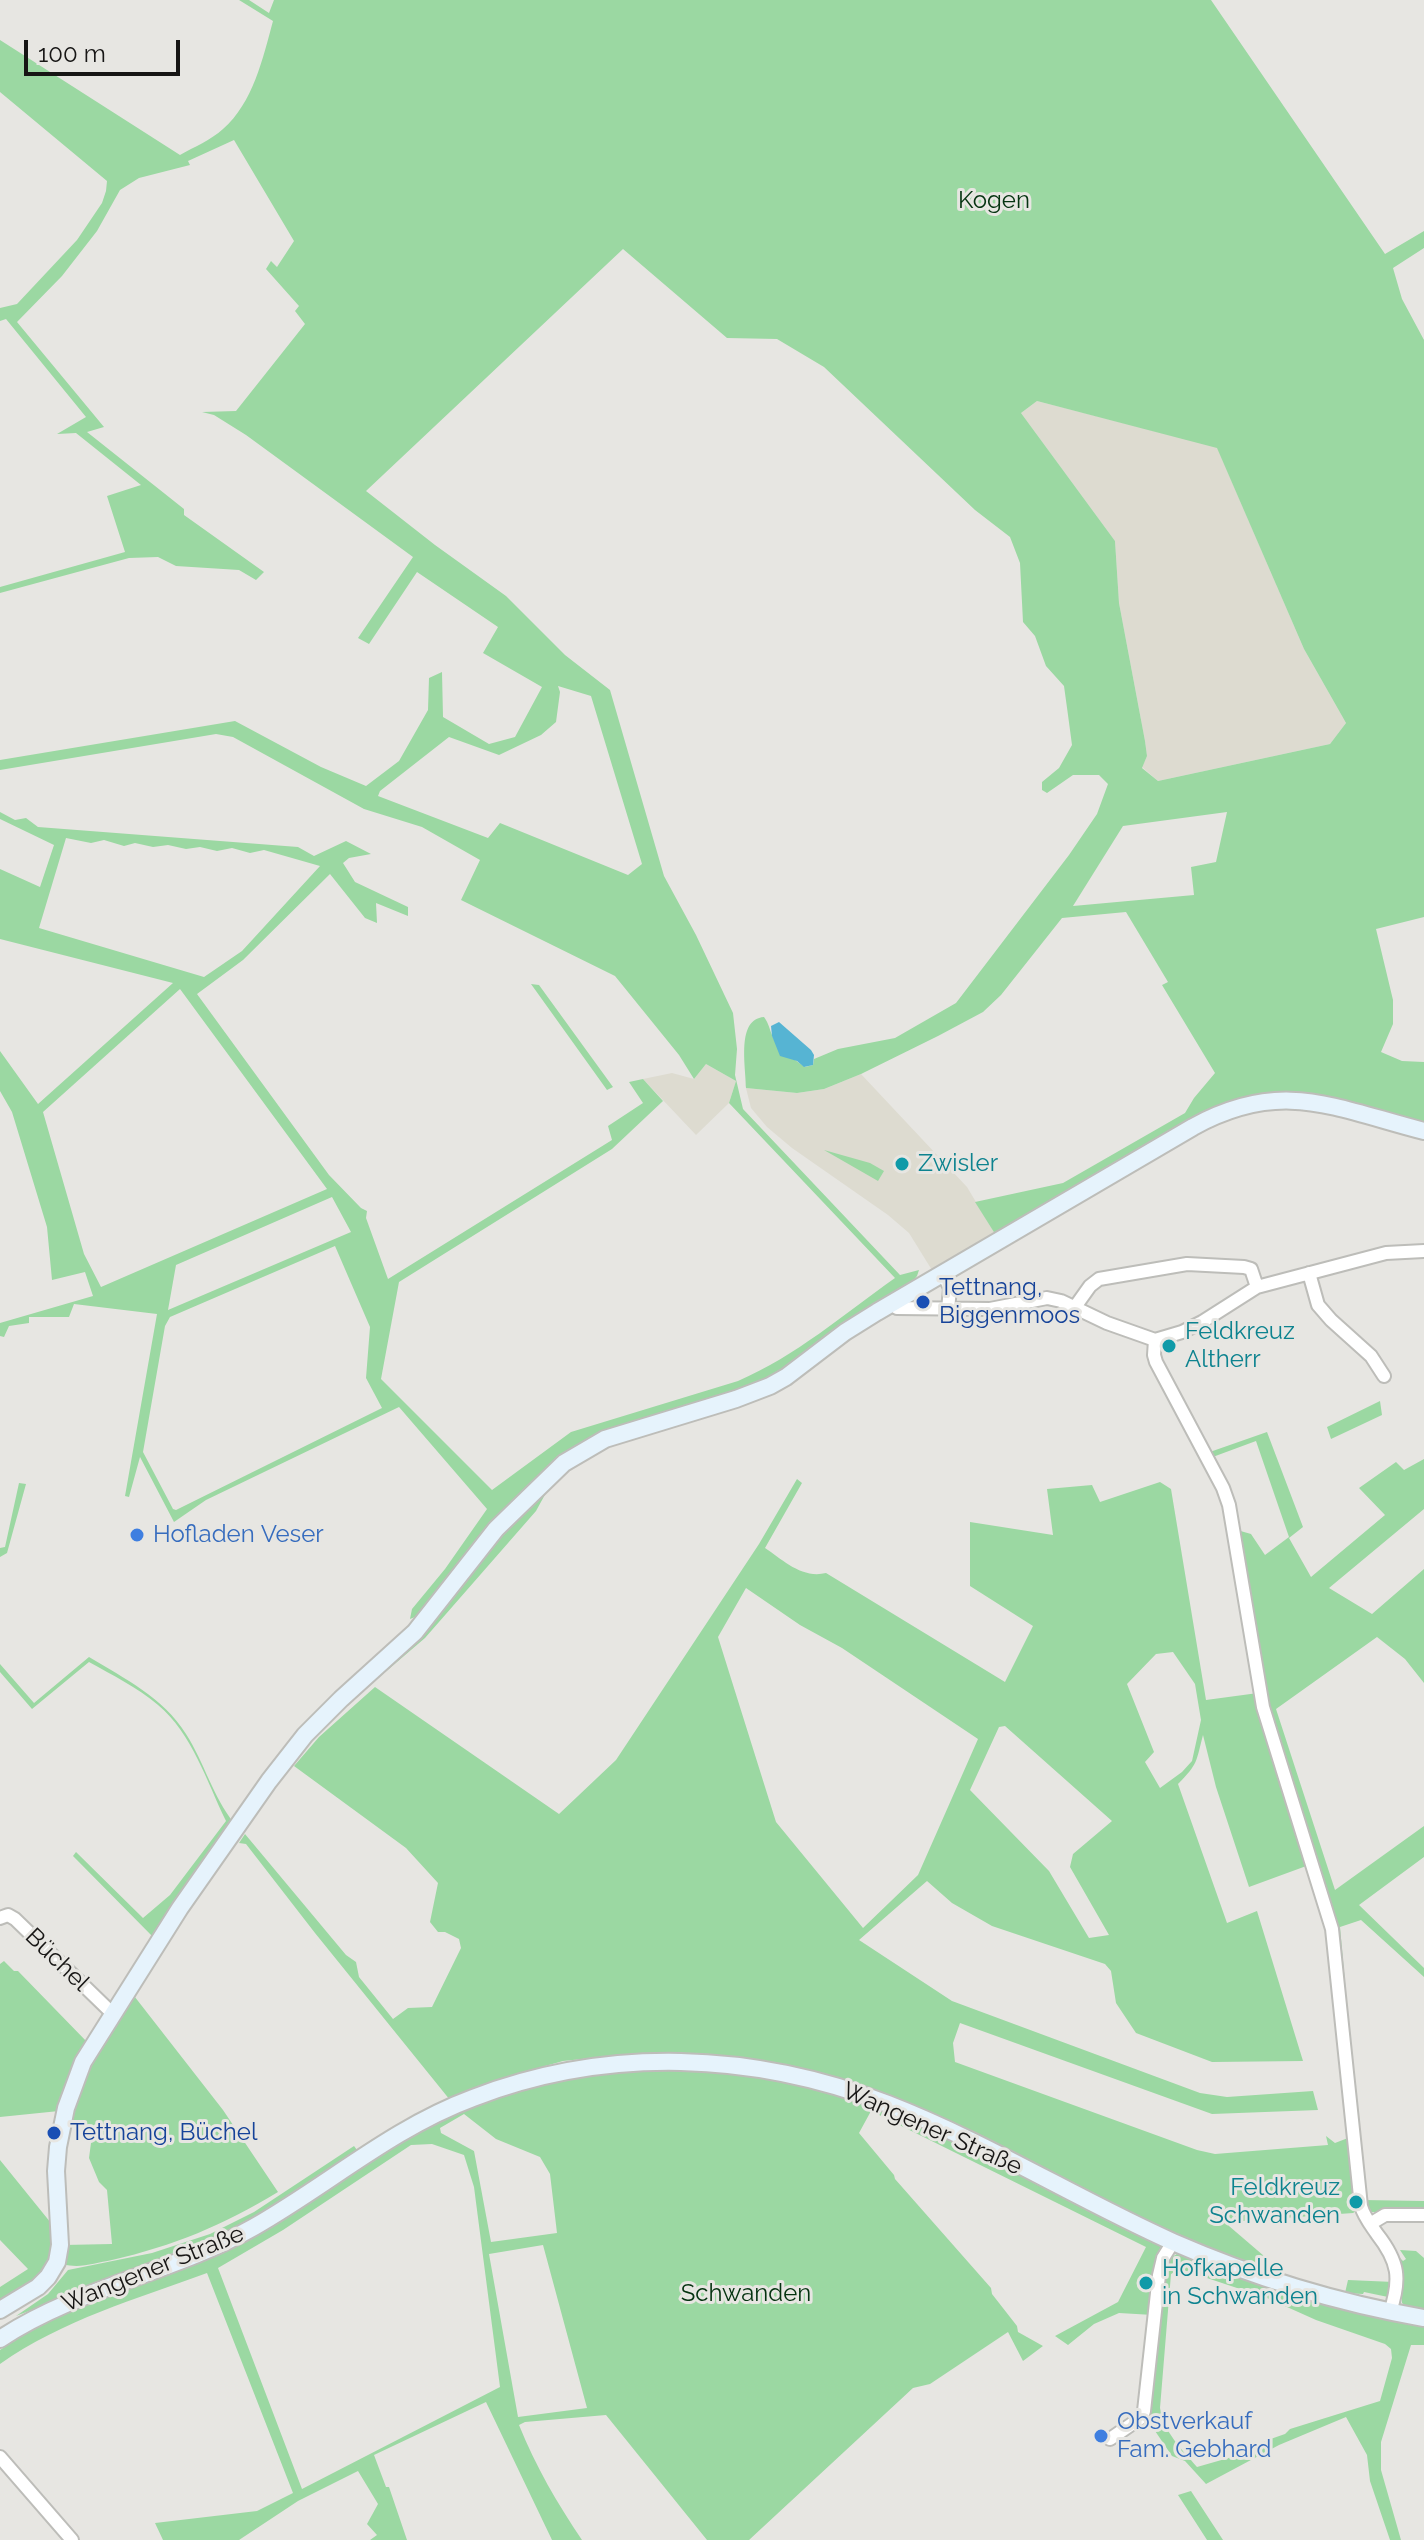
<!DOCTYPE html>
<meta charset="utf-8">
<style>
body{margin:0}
#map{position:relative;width:1424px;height:2540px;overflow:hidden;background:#e7e6e2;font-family:Raleway,sans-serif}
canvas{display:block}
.scale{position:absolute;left:24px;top:40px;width:156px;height:36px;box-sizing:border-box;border:4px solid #171615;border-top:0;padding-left:10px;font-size:24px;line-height:28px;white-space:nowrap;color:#171615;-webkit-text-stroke:6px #e7e6e2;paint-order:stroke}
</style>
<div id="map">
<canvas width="1424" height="2540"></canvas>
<div class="scale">100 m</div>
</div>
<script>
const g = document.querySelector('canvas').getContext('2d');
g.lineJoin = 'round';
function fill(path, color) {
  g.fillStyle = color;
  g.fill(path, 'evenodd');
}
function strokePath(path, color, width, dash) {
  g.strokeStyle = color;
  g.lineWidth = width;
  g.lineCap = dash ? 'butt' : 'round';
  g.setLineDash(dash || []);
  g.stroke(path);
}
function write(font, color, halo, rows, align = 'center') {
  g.font = font + ' Raleway,sans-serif';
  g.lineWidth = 6;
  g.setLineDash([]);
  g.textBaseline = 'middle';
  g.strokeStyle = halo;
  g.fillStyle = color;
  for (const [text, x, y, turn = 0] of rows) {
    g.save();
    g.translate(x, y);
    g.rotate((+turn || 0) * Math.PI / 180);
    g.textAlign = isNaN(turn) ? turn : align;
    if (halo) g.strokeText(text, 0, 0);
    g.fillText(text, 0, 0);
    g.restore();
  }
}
const built = new Path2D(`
 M1037,401l180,46 87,202 42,74 -16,21 -172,37 -16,-14 5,-11 -2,-15 -26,-138 -4,-62 -94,-128z
 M706,1064l30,17 -7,22 -33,32 -53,-56 29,-6 22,6z
 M861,1074l106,113 30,50 -62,38 -26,-42 -21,-18 -96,-67 -25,-21 -16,-19 -5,-20 51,5 27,-4z`);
const green = new Path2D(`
 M239,0h10l20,13 5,-13h937l174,254 39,-23v17l-31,20 9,31 22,41v577l-48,12 17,71v24l-12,28 21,9 22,1v63l-180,-27 -247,139 -22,-35 88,-19 122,-70 9,-15 21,-25 -53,-88 6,-3 -42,-70 -64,6 -61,77 -18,17 -45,24 -77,38 -37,15 -27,4 -51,-5c0,-22 -10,-69 18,-71 5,7 5,11 8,18 5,15 21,23 33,32l8,-2 1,-6 24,-10 57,-11 61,-35 113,-148 28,-41 11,-30 -9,-9h-26l-26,18 -5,-3v-8l17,-14 13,-23 -4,-30 -4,-29 -18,-20 -11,-30 -12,-14 -3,-59 -10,-26 -35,-27 -151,-143 -47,-28 -50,-1 -104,-89 -257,242 69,54 71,51 59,59 45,35 54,186 32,59 37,78 4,36 -2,26 8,34 157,166 19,-5 -2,6 -7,9 -132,90 -45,18 -139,44 -174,178 -10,4 2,-10 33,-40 42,-60 -88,-102 -193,93 -32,22 -34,-65 -11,40 -4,-1 32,-182 -83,-10 -5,13h-40v6l-20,3 -5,11 -4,-1v-13l93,-27 -8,-24 -33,8 -5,-53 -35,-115 -12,-21v-40l38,53 135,-121 -173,-44v-70l40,18 14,-42 -54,-26v-7l15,8 11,-2 12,9 260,20 16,9 32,-15 25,13 -22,4 -6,5 12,19 53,25v9l-32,-13 1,20 -12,-5 -35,-44 -87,86 -46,34 132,181 32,33 6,3 -1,7 22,61 224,-139 -4,-14 35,-23 -14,-21 14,-3 20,22 -51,48 -213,133 -18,97 111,111 79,-58 167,-51c58,-25 106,-67 157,-103l-166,-175 7,-22 -30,-17 -12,15 -15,-24 -64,-79 -154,-76 19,-40 -58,-33 -58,-18 -131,-72 -17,-3 -216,36v-10l235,-39 86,46 45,19 33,-25 29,-51 1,-32 13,-6 1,45 46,27 26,-7 27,-50 -59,-34 15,-26 -81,-55 -48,72 -11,-6 55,-81 -167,-122 -32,-20 -12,-3 34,-1 69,-87 -10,-13 4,-5 -33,-37 5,-8 6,6 17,-26 -60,-101 -46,21 2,4 -51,13 -19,12 -23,41 -35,45 -45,46 87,105 -17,5 97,77v6l80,57 -8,8 -17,-10 -63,-4 -18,-9 -29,1 -129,35v-6l125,-35 -18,-56 34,-11 -65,-52 -19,1 29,-17 -80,-98 -6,2v-13l17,-4 60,-64 25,-37 4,-12 1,-10 -107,-89v-52l180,115c14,-8 31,-15 43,-26 30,-26 40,-71 50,-108zM1037,401l180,47 87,201 42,74 -16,21 -172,37 -16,-13 5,-12 -2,-15 -26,-138 -4,-62 -94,-128zM558,686l33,10 51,168 -14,11 -128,-52 -12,15 -110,-42 2,-5 69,-54 50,18 42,-20 15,-13 4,-30zM1227,812l-11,50 -25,5 3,28 -121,11 50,-80zM66,838l25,5 13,-3 20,6 11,-3 18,4 15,-2 18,4 14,-2 17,4 15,-3 18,5 14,-3 56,16 -78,85 -38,26 -165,-49zM180,989l147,200 -226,98 -17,-33 -41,-142zM332,1197l19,35 -183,78 8,-45zM335,1246l35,81 -4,51 16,30 -206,102 -3,-1 -30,-57 22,-126 5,-9z
 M531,984l8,1 74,102 -6,3z
 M824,1150l46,13 14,8 -6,10z
 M1380,1401l2,14 -51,24 -4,-12z
 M1267,1432l36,95 -14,11 22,39 74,-62 -26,-27 37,-26 8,8 20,-11v50l-95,79 43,26 52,-45v114l-19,-24 -28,-22 -101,72 59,181 89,-64v31l-65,48 65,63v9l-63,-57 -21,7 8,89h-3l-13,-98 -60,-189 -35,-199 14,4 14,21 24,-18 -33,-96 -46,17 -3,-5z
 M797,1479l5,4 -37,65c18,12 37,31 61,25l179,109 28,-56 -63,-40v-64l83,13 -6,-46 45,-4 8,17 60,-20 11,7 35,211 52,-7 51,172 -60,22 -33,-100 -13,-52c-7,27 -5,29 -25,49l49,139 30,-12 46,150 -91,1 -76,-29 -20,-30 -5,-32 -6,-7 -113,-38 -40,-23 -25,-22 -68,59 93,61 248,92 27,4 86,-6 5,19 -106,4 -252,-91 -7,20 2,19 242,88 18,4 113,-9 -2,-9 9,7 13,-5 10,72 -5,3 -123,9 -1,4 35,30 -2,1 12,17 -78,-30 -267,-129 -187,-56 -41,-4 -70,-1 -68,7 -67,19 -46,20 -135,-167 -69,-89 -7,-1 6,-9 101,121 10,7 3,15 34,42 15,-11 24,-1 29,-59 -2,-9 -14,-7h-7l-8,-10 8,-39 -32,-35 -112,-82 25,-29 56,-50 184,127 57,-54 143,-216zM746,1588l54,37 42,23 136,91 -60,136 -55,53 -87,-106 -58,-185zM1173,1652l22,32 6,36 -9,41 -10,11 -22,16 -15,-26 9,-10 -27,-68 29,-30zM1005,1726l107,95 -39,33 -3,13 39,68 -20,3 -40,-67 -79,-81 29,-63z
 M553,1480l-17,31 -111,127 -69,59 -2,-2z
 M19,1483l7,1 -19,69 -7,4v-9l5,-1z
 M89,1657c36,22 74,40 97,77 18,28 27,63 48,89l-80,115 -81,-82 3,-4 67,66 27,-23 56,-74c-19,-39 -34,-88 -68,-116 -21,-18 -46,-30 -69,-43l-57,47 -32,-37v-8l34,39z
 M4,1961l10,10h4l70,72 -29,68 -59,6v-153z
 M131,1992l92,118 55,82c-54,33 -105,54 -166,68 -17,3 -33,9 -49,4l1,-19 48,-1 -5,-54 -8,-8 -10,-24 2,-15 6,-13 -30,-8 10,-33z
 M694,2067l121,19 106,39 240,116 -8,74 -34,-2 -25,11 -26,21 -13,-9 63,-34 28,-55 -275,-136 -12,22 35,42 1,4 96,109 1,6 25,32 1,6 25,14 -20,15 -15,-29 -78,52 -17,4 -164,152h-42l-101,-125 -81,7 -6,3c17,42 38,78 63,115h-30l-66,-138 -112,53 12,32h3l18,53h-37l7,-5 -10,-11 11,-20 -20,-33 -60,30 -59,39h-76l-8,-17 102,-12 36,-18 -86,-220c-70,26 -145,47 -207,91v-14l36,-24 26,-13 130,-50 173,-103 95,-51 58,-20 88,-19zM464,2114l32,25 44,18 10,17 7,59 -66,9 -17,-91 -33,-18 -1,-5zM432,2144l32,11 10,32 26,200 -198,102 -84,-221 65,-38 128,-85zM543,2245l44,163 -69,9 -29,-163z
 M354,2146l3,4 -89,61 -51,28 -201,77 32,-22 20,-24 84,-17 58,-19 44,-22z
 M0,2160l55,68 -4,34 -14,17 -37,25v-17l28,-18 -28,-29z
 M1363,2200l61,1v11h-56z
 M1400,2250l16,1 8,7v53l-17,-4 -5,-4 -2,-33 -3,-9 3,-3 3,3 3,-2z
 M1177,2254l39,15 208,56v20h-13l-30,97v28l20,70h-11l-20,-59 -3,-26 -21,-38 -67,28 -73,39 -21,-23 -13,-5 -21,-31 2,-3 -6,-9 17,-145 6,-10zM1180,2269l87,29 49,22 69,24 6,5 1,9 -12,43 -90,28 -5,5 -23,8 -2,7 -63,18c-15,-18 -33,-34 -37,-59l11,-134z
 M1348,2280l46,2 -6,15 -24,-5 -1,2 -18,-1z
 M1191,2491l32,49h-16l-29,-45z`);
const water = new Path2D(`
 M779,1022l32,28 3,5 -1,10 -9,2 -7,-6 -17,-5 -8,-20 -1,-10z`);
const minor = new Path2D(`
 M1309,1273l9,32 13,15 40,36 13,20
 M943,1274l7,14 -2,22
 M891,1304l6,4 93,1 57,-11 14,3 46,22 48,17 27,-8 20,-10 55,-35 129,-34 38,-2
 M1075,1307l15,-21 9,-7 88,-15 57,3 7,2 6,18
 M1155,1340l-1,15 2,7 67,126 6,17 34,202 69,222 29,277c3,11 10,19 16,28 22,28 24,45 13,78
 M0,1918l8,-3 7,4 97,94
 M1370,2224l15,-9h39
 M1110,2439l32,-22 2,-6 15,-136 4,-17 10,-16
 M0,2457l72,83`);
const secondary = new Path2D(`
 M0,2310l38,-23 10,-10 9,-15 3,-17 -4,-74 2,-24 8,-39 17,-46 97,-154 89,-127 36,-46 36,-36 74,-67 81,-103 68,-66 41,-24 131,-40 34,-13 16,-9 59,-45 32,-20 316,-185c89,-49 141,-19 231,4
 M0,2339c78,-52 173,-66 254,-112 74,-42 138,-99 219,-129 135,-52 281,-46 415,6 98,38 189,95 285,138 80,35 165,61 251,76`);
const markers = [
 [902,1164,8,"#0f9aa8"],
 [923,1302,8,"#1a4fb4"],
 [1169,1346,8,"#0f9aa8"],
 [137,1535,8,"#3f7fe0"],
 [54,2133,8,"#1a4fb4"],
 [1356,2202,8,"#0f9aa8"],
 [1146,2283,8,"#0f9aa8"],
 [1101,2436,8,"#3f7fe0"]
];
const parkNames = [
 ["Kogen",994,201],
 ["Schwanden",746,2294]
];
const cultureNames = [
 ["Zwisler",918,1164],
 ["Feldkreuz",1185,1332],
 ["Altherr",1185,1360],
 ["Feldkreuz",1340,2188,"right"],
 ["Schwanden",1340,2216,"right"],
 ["Hofkapelle",1162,2269],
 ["in Schwanden",1162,2297]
];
const transitNames = [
 ["Tettnang,",939,1288],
 ["Biggenmoos",939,1316],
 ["Tettnang, Büchel",70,2133]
];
const shopNames = [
 ["Hofladen Veser",153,1535],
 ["Obstverkauf",1117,2422],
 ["Fam. Gebhard",1117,2450]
];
const streetNames = [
 ["Büchel",57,1960,44],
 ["Wangener Straße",932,2129,24],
 ["Wangener Straße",153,2269,-22]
];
fill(built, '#dddbd0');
fill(green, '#9bd8a2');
fill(water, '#56b4d3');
strokePath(minor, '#bdbdb9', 16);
strokePath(secondary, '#bdbdb9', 20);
strokePath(minor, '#fff', 12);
strokePath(secondary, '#e6f3fc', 16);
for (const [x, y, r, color] of markers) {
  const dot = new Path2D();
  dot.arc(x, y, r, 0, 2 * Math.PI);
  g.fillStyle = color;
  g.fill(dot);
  strokePath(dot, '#e7e6e2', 3);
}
write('24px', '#043310', '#e7e6e2', parkNames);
write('24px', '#0d838f', '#e7e6e2', cultureNames, 'left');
write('24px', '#164399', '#e7e6e2', transitNames, 'left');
write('24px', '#366cbe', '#e7e6e2', shopNames, 'left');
write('24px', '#171615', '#e7e6e2', streetNames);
</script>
